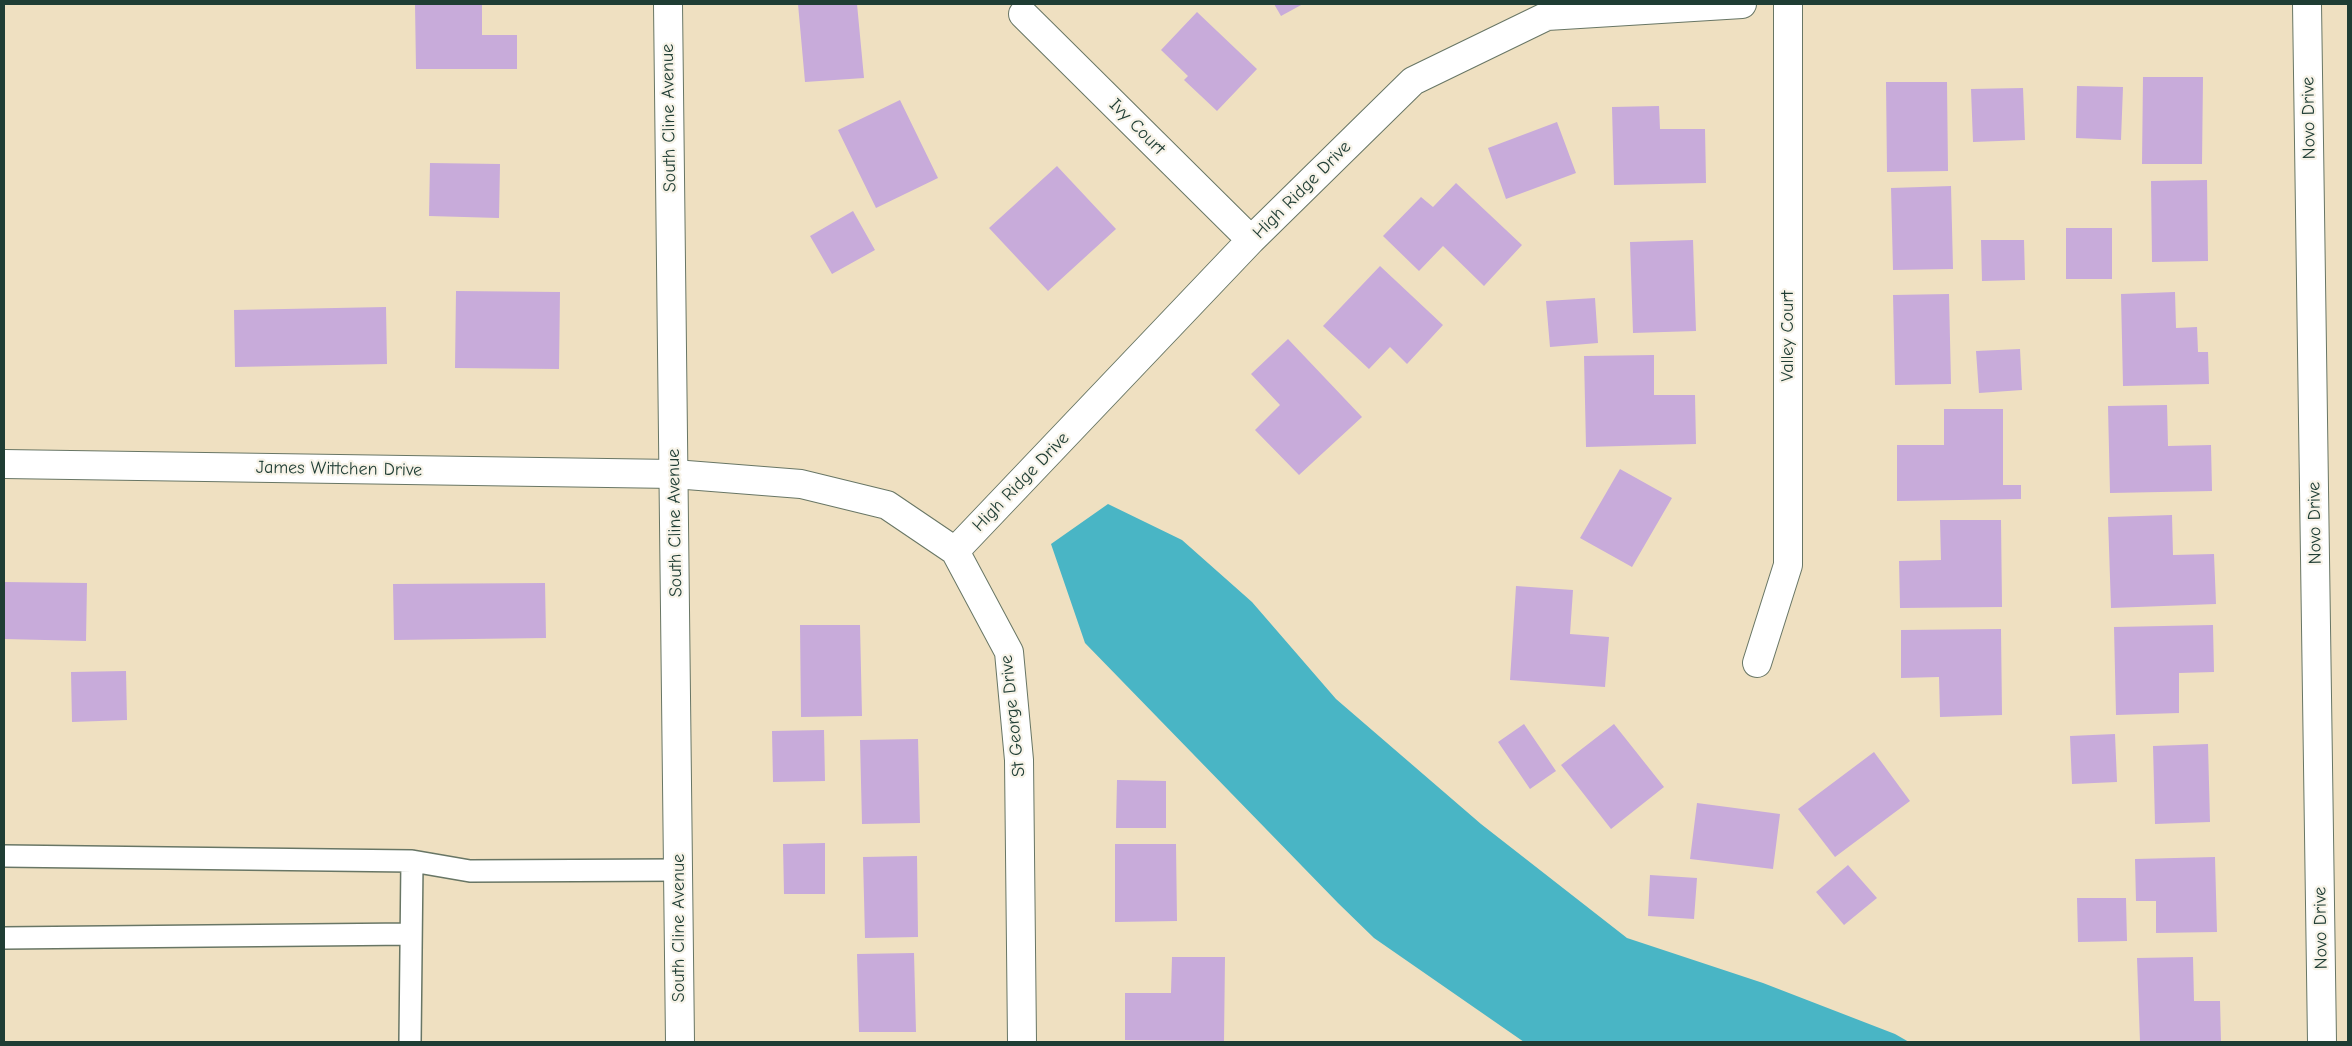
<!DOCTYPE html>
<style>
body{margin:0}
#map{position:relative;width:2352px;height:1046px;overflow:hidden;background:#efe0c1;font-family:"Comic Neue",sans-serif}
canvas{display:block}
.frame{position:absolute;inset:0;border:5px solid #1f3d34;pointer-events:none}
</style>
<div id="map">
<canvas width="2352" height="1046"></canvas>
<div class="frame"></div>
</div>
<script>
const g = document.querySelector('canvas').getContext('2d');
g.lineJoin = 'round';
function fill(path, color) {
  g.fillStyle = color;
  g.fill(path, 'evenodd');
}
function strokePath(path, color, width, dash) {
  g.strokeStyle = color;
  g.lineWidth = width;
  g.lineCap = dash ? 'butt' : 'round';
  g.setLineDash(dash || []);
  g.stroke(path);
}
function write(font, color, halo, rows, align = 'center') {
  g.font = font + ' "Comic Neue",sans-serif';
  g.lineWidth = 4.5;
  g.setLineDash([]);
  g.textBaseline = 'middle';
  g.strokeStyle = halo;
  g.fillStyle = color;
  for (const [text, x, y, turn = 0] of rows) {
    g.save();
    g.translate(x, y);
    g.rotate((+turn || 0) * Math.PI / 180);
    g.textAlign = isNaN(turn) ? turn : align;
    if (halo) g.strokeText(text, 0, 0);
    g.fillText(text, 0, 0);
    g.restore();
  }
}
const water = new Path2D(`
 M1108,504l74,36 70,62 84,97 145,125 146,114 136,45 132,51 14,8h-385l-150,-104 -36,-35 -253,-260 -34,-99z`);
const building = new Path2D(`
 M415,4h67v31h35v34h-101z
 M798,4h59l7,74 -59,4z
 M1274,4h29l-22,12z
 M1197,12l60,57 -40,42 -33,-31 4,-4 -27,-26z
 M2143,77h60l-1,87h-60z
 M1886,82h61l1,89 -61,1z
 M2077,86l46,1 -2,53 -45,-2z
 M2023,88l2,52 -52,2 -2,-53z
 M900,100l38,78 -62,30 -38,-78z
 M1659,106l1,23h45l1,54 -92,2 -2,-78z
 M1557,122l19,51 -70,26 -18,-51z
 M430,163l70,1 -1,54 -70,-2z
 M1057,166l59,63 -68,62 -59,-63z
 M2207,180l1,81 -56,1 -1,-81z
 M1456,183l66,62 -38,41 -41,-40 -24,25 -36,-35 38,-39 12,10z
 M1951,186l2,83 -60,1 -2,-82z
 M853,211l22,39 -43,24 -22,-38z
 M2066,228h46v51h-46z
 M1693,240l3,91 -63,2 -3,-91z
 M1981,240h43l1,40 -43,1z
 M1380,266l63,59 -36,39 -17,-17 -21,22 -46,-43z
 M456,291l104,1 -1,77 -104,-1z
 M2175,292l1,36 21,-1 1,25h10l1,32 -86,2 -2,-92z
 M1949,294l2,90 -56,1 -2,-90z
 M1595,298l3,45 -48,4 -4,-46z
 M386,307l1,57 -152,3 -1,-57z
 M1288,339l74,78 -63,58 -44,-45 25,-25 -29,-31z
 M2020,349l2,41 -43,3 -3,-42z
 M1654,355v40h41l1,49 -110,3 -2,-91z
 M2167,405l1,41 43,-1 1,46 -102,2 -2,-87z
 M1944,409h59v76h18v14l-124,2v-56h47z
 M1620,469l52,29 -40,69 -52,-29z
 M2172,515l1,40 41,-1 2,50 -105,4 -3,-91z
 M1940,520h61l1,87 -102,1 -1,-47 42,-1z
 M4,582l83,1 -1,58 -82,-2z
 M545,583l1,55 -152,2 -1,-56z
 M1516,586l57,4 -3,44 39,3 -4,50 -95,-7z
 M800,625h60l2,91 -61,1z
 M2213,625l1,47 -35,1v40l-63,2 -2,-88z
 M2001,629l1,86 -62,2 -1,-40 -38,1v-48z
 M126,671l1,49 -55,2 -1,-50z
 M1524,724l32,47 -26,18 -32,-47z
 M1614,724l50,63 -53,42 -50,-64z
 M824,730l1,51 -52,1 -1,-51z
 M2115,734l2,48 -45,2 -2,-48z
 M918,739l2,84 -58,1 -2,-84z
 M2208,744l2,78 -55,2 -2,-78z
 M1874,752l36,49 -75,56 -37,-48z
 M1117,780l49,1v47h-50z
 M1697,803l83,11 -7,55 -83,-10z
 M825,843v51h-41l-1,-50z
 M1115,844h61l1,77 -62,1z
 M917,856l1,81 -53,1 -2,-81z
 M2215,857l2,75 -61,1v-32h-20l-1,-42z
 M1848,865l29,33 -33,27 -28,-33z
 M1650,875l47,3 -3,41 -46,-3z
 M2077,898h49l1,43 -49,1z
 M914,953l2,79h-57l-2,-78z
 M1172,957h53l-1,84 -99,-1v-47h46z
 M2193,957l1,44h26l1,41h-81l-3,-84z`);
const lane = new Path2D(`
 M4,856l408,5 58,10 209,-1
 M4,938l407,-4
 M410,1042l2,-181`);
const street = new Path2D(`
 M2307,4l15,1038
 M1023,14l228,226
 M4,464l670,10 127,10 86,21 68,46 54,101 10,108 3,282
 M955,551l296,-311 162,-159 134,-65 195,-12
 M1757,663l31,-98v-561`);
const secondary = new Path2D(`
 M668,4l12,1038`);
const streetNames = [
 ["South Cline Avenue",669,118,-91],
 ["Novo Drive",2309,118,-91],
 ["Ivy Court",1137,127,45],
 ["High Ridge Drive",1302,190,-45],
 ["Valley Court",1788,336,-90],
 ["James Wittchen Drive",339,469,1],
 ["High Ridge Drive",1021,482,-46],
 ["South Cline Avenue",675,523,-91],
 ["Novo Drive",2315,523,-91],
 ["St George Drive",1013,716,-96],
 ["South Cline Avenue",679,928,-90],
 ["Novo Drive",2321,928,-91]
];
fill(water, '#49b5c5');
fill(building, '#c8abda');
strokePath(lane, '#687665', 24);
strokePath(street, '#687665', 30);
strokePath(secondary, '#687665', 30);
strokePath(lane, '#fff', 21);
strokePath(street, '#fff', 28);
strokePath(secondary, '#fff', 28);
write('18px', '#1f3d34', '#f7f3e8', streetNames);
</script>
